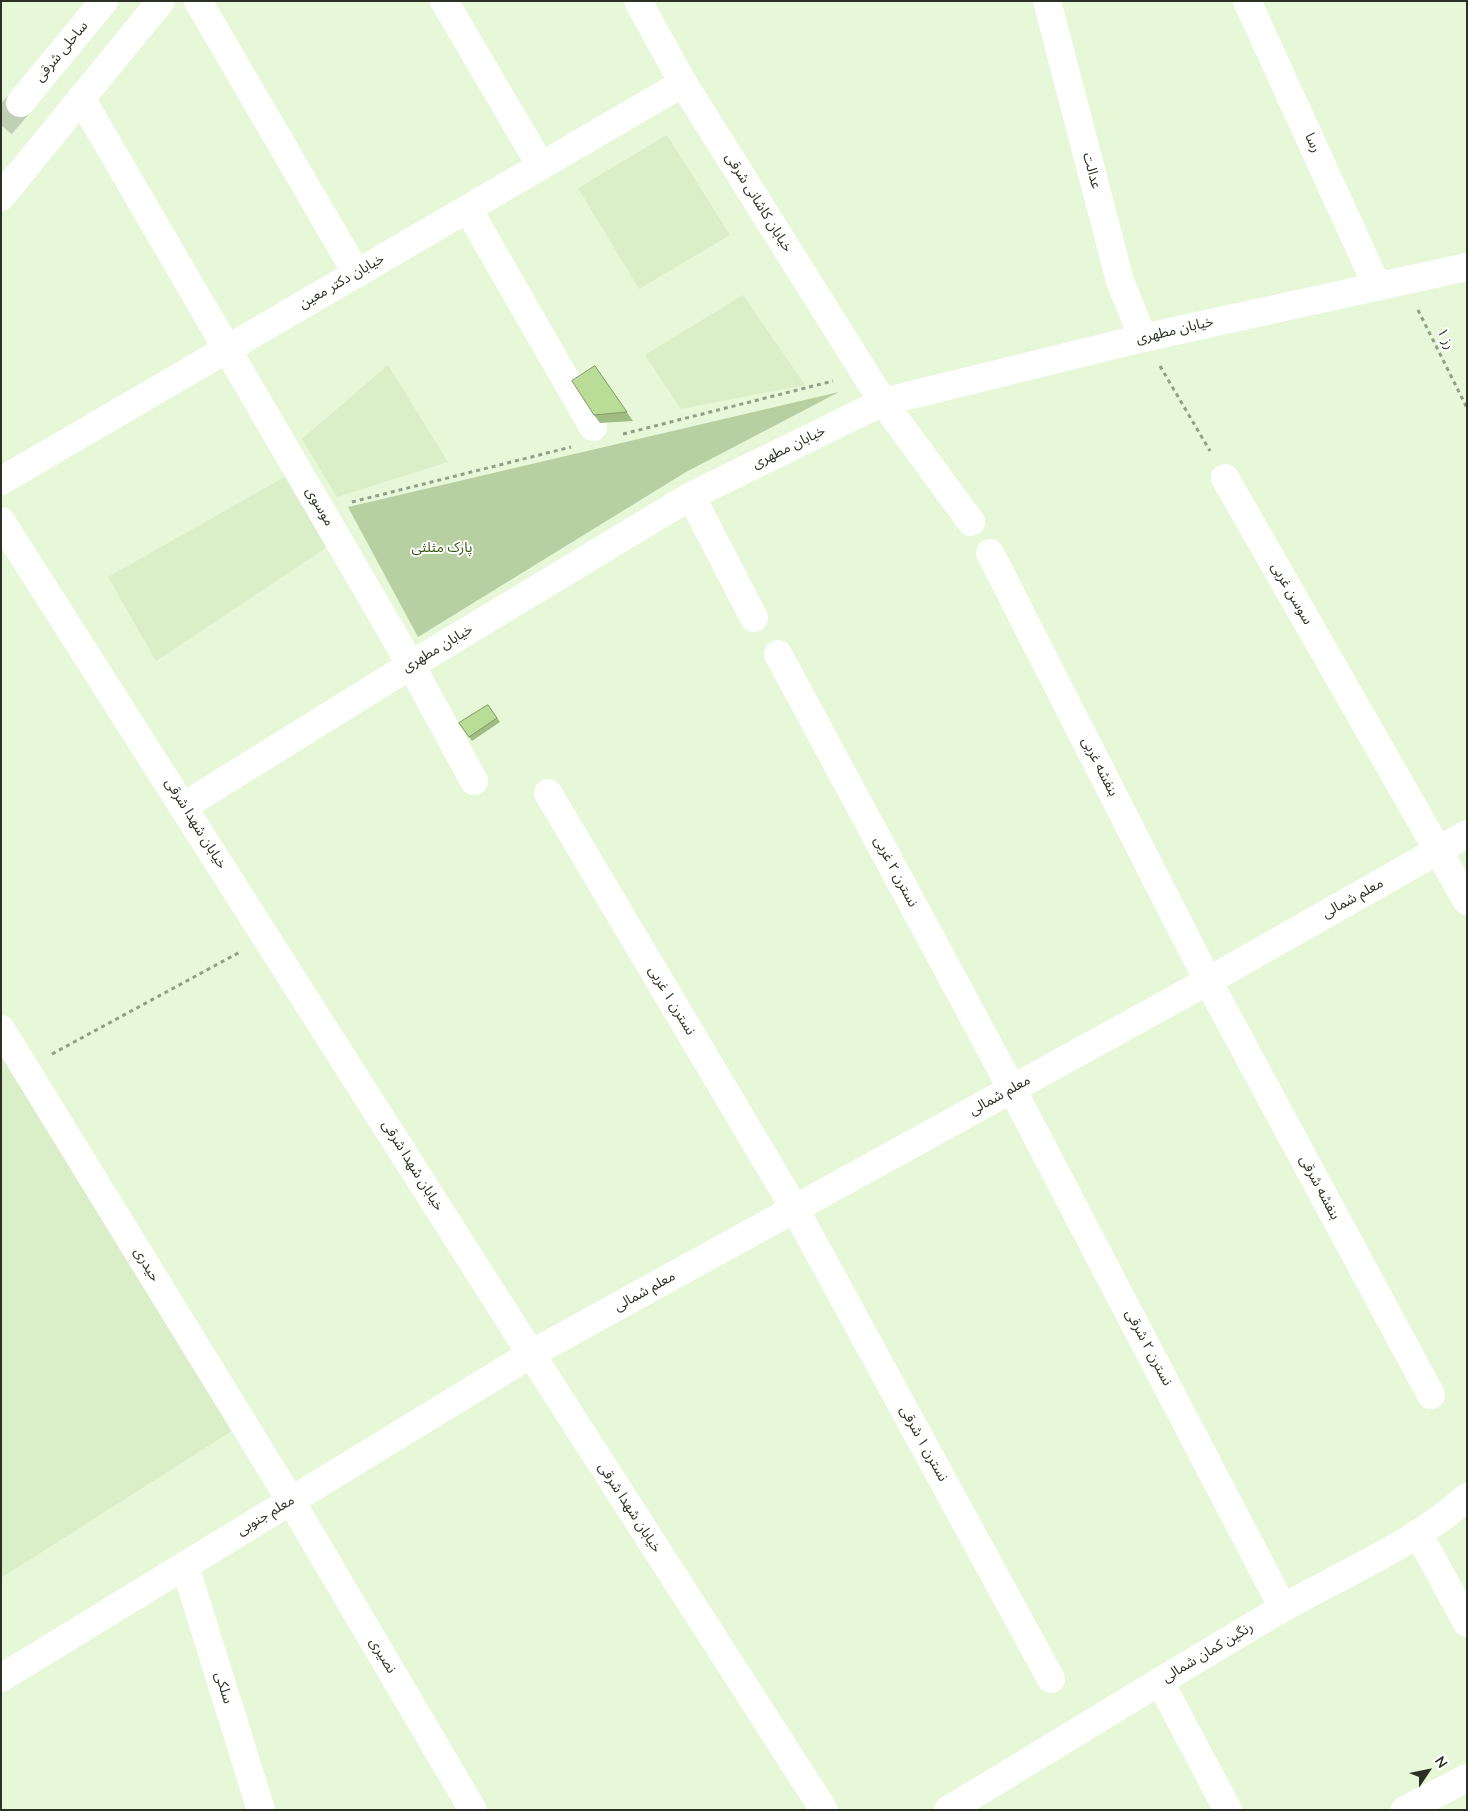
<!DOCTYPE html>
<meta charset="utf-8">
<style>
body{margin:0}
#map{position:relative;width:1468px;height:1811px;overflow:hidden;background:#e7f8d8;font-family:"Nunito Sans",sans-serif}
canvas{display:block}
.frame{position:absolute;inset:0;border:2px solid #2b3225;pointer-events:none}
.north{position:absolute;left:1403px;top:1746px;width:50px;height:50px;-webkit-text-stroke:4px #fff;paint-order:stroke;rotate:56deg;font-size:14px;font-weight:700;line-height:20px;text-align:center;color:#2b3225}
.north::after{content:'';display:block;margin:auto;width:18px;height:22px;background:#2b3225;clip-path:polygon(50% 0,100% 100%,50% 72%,0 100%)}
</style>
<div id="map">
<canvas width="1468" height="1811"></canvas>
<div class="frame"></div>
<div class="north">N</div>
</div>
<script>
const g = document.querySelector('canvas').getContext('2d');
g.lineJoin = 'round';
function fill(path, color) {
  g.fillStyle = color;
  g.fill(path, 'evenodd');
}
function strokePath(path, color, width, dash) {
  g.strokeStyle = color;
  g.lineWidth = width;
  g.lineCap = dash ? 'butt' : 'round';
  g.setLineDash(dash || []);
  g.stroke(path);
}
function write(font, color, halo, rows, align = 'center') {
  g.font = font + ' "Nunito Sans","Noto Sans Arabic",sans-serif';
  g.lineWidth = 4;
  g.setLineDash([]);
  g.textBaseline = 'middle';
  g.strokeStyle = halo;
  g.fillStyle = color;
  for (const [text, x, y, turn = 0] of rows) {
    g.save();
    g.translate(x, y);
    g.rotate((+turn || 0) * Math.PI / 180);
    g.textAlign = isNaN(turn) ? turn : align;
    if (halo) g.strokeText(text, 0, 0);
    g.fillText(text, 0, 0);
    g.restore();
  }
}
const built = new Path2D(`
 M667,135l63,100 -91,54 -61,-101z
 M743,295l62,90 -124,24 -36,-54z
 M388,365l60,97 -111,35 -35,-58z
 M286,476l41,71 -171,114 -48,-84z
 M1,1048l248,372 -248,158z`);
const green = new Path2D(`
 M839,392l-153,80 -268,165 -70,-130z`);
const secondaryTunnel = new Path2D(`
 M1,125l19,-22`);
const path = new Path2D(`
 M1418,310l49,98
 M1160,366l50,85
 M623,434l210,-53
 M352,502l219,-55
 M52,1054l188,-102`);
const street = new Path2D(`
 M198,1l159,273
 M444,1l97,165
 M1047,1l73,280 23,57
 M1247,1l130,285
 M81,98l330,567 63,116
 M1,197l160,-196
 M468,209l125,218
 M883,402l88,120
 M1225,478l242,423
 M691,496l63,122
 M990,553l218,428 223,414
 M778,654l234,435 271,519
 M548,793l247,416 256,470
 M1,1029l290,472 182,309
 M1418,1533l49,90
 M185,1566l76,244
 M1,1678l530,-324 677,-373 259,-147
 M1160,1682l68,128
 M948,1810c112,-67 222,-136 335,-202 61,-35 131,-63 184,-111`);
const secondary = new Path2D(`
 M638,1l45,82 200,319
 M20,103l84,-102
 M1,481l682,-398
 M1,521l530,833 293,456
 M184,806l227,-141 280,-169 192,-94 260,-64 324,-71
 M1405,1810l62,-32`);
const wall = new Path2D(`
 M595,366l38,55 -33,2 -6,-8z
 M488,705l12,17 -28,19 -13,-18z`);
const building = new Path2D(`
 M595,366l32,46 -33,3 -22,-34z
 M488,705l9,13 -28,19 -10,-14z`);
const streetNames = [
 ["ساحلی شرقی",62,52,-50],
 ["رسا",1312,143,65],
 ["عدالت",1091,171,75],
 ["خیابان کاشانی شرقی",758,203,58],
 ["خیابان دکتر معین",342,282,-30],
 ["خیابان مطهری",1175,331,-13],
 ["رز ۱",1445,339,64],
 ["خیابان مطهری",789,448,-26],
 ["موسوی",319,507,60],
 ["سوسن غربی",1291,594,60],
 ["خیابان مطهری",438,649,-31],
 ["بنفشه غربی",1099,767,63],
 ["خیابان شهدا شرقی",195,824,58],
 ["نسترن ۲ غربی",895,872,62],
 ["معلم شمالی",1353,899,-29],
 ["نسترن ۱ غربی",671,1001,59],
 ["معلم شمالی",1000,1096,-29],
 ["خیابان شهدا شرقی",412,1166,58],
 ["بنفشه شرقی",1319,1188,62],
 ["حیدری",146,1265,59],
 ["معلم شمالی",645,1292,-29],
 ["نسترن ۲ شرقی",1148,1348,62],
 ["نسترن ۱ شرقی",923,1444,61],
 ["خیابان شهدا شرقی",629,1508,57],
 ["معلم جنوبی",266,1516,-31],
 ["رنگین کمان شمالی",1208,1653,-31],
 ["نصیری",382,1656,59],
 ["سلکی",223,1688,73]
];
const parkNames = [
 ["پارک مثلثی",442,549]
];
fill(built, '#daefc7');
fill(green, '#b7cfa1');
strokePath(secondaryTunnel, '#c1d0b4', 28, [28, 14]);
strokePath(path, '#929e87', 3, [4, 4]);
strokePath(street, '#fff', 28);
strokePath(secondary, '#fff', 28);
fill(wall, '#9fbd82');
fill(building, '#b9dc97');
strokePath(building, '#829a6a', 1);
write('14px', '#2b3225', '#fff', streetNames);
write('14px', '#3a5810', '#fff', parkNames);
</script>
